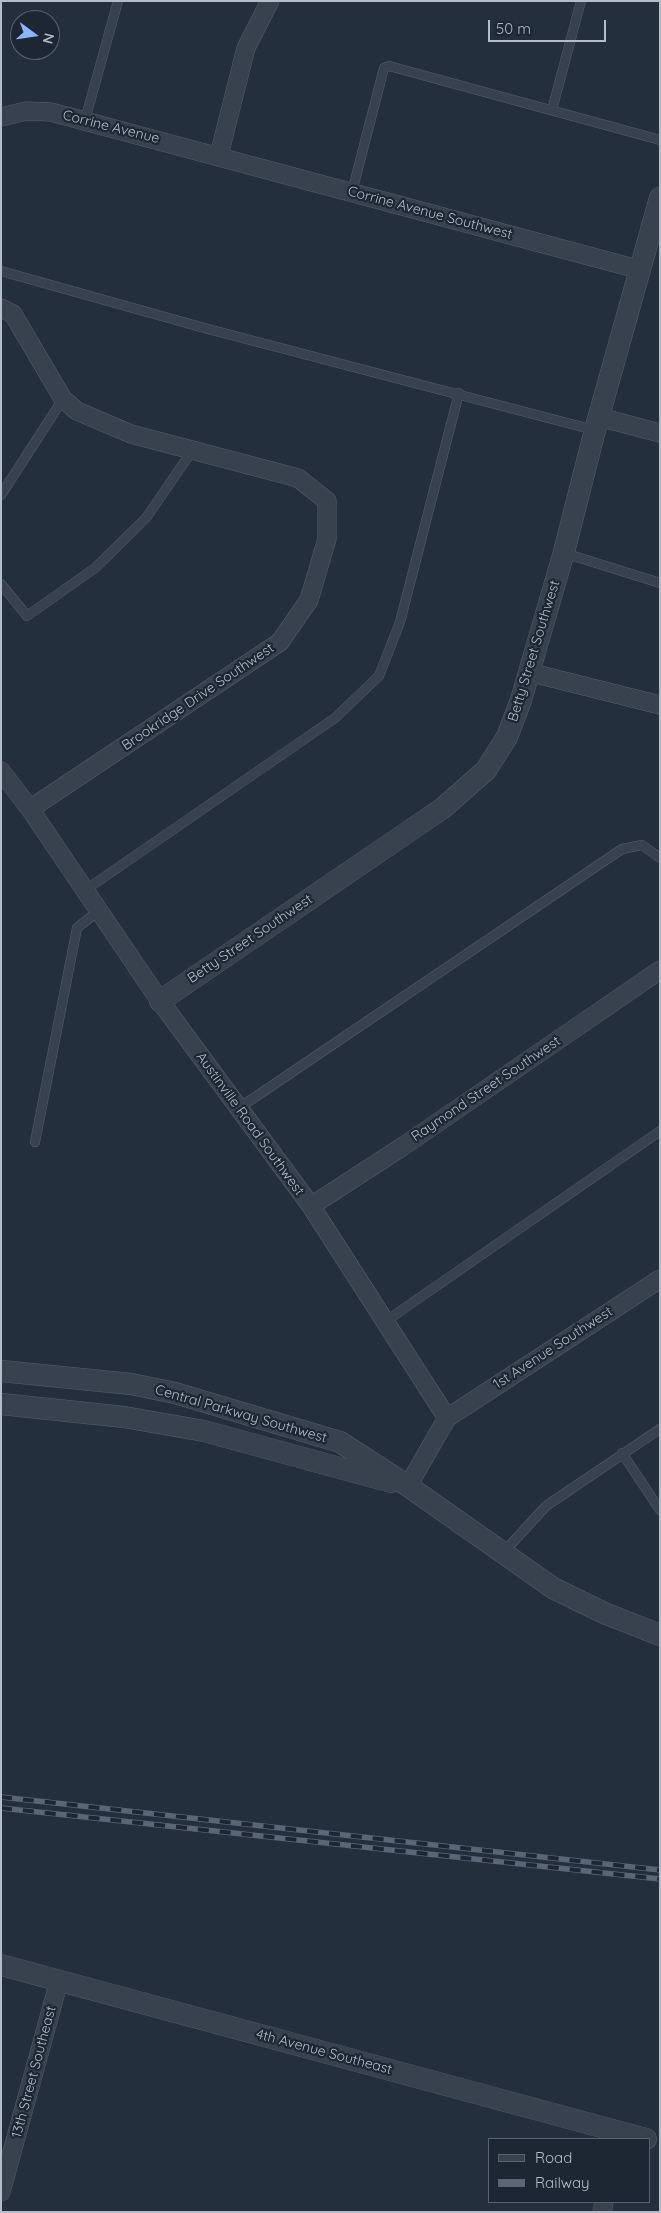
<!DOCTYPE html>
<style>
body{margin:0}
#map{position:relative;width:661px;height:2213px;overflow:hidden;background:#242f3e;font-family:Quicksand,sans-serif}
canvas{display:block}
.frame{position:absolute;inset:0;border:2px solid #b4bcc9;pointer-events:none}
.legend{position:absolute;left:488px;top:2138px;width:162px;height:65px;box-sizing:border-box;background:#1d2633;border:1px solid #59626f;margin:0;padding:6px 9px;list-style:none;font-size:15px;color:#b4bcc9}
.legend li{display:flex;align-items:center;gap:10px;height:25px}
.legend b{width:25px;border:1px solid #59626f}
.north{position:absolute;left:10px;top:10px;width:50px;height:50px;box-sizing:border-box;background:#1d2633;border:1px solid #59626f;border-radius:50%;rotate:104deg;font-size:14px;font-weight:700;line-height:20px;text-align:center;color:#b4bcc9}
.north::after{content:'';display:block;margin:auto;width:18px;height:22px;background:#8ab4f8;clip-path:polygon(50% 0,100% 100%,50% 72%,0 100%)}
.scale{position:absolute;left:488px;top:20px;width:118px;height:22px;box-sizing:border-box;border:2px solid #b4bcc9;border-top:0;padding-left:6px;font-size:15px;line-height:18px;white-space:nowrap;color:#b4bcc9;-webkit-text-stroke:4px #1d2633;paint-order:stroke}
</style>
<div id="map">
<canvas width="661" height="2213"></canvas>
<div class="frame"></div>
<ul class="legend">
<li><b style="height:6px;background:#38414e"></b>Road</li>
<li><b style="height:6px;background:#5a6575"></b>Railway</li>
</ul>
<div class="north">N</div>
<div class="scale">50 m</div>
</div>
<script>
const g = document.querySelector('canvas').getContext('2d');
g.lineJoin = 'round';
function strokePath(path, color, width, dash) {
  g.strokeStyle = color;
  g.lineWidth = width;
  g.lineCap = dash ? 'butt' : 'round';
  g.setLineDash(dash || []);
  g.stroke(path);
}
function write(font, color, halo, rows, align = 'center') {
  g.font = font + ' Quicksand,sans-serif';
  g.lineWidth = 4.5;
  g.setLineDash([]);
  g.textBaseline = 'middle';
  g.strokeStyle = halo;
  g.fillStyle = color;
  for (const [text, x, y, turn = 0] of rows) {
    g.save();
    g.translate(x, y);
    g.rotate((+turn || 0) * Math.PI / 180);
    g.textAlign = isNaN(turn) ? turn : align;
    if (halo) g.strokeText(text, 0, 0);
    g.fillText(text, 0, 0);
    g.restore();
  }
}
const service = new Path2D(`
 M552,110l29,-109
 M85,120l33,-119
 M352,192l32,-124 5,-2 271,74
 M1,271l207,58 386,101
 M1,495l62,-96
 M564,553l96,30
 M1,584l26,32 68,-48 51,-50 46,-67
 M84,891l251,-173 44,-42 21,-54 59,-229
 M239,1108l383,-259 20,-4 18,13
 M35,1142l42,-214 21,-17
 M386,1321l274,-190
 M622,1453l38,57
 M503,1553l43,-47 114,-77`);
const minor = new Path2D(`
 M1,117l25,-6 25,1 590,158
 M219,155l27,-107 24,-47
 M1,308l12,6 50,85 14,12 54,23 167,44 29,23v38l-18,61 -29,42 -250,167
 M599,417l61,16
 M528,672l132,33
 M1,771l29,38 130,192 151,205 136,212
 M311,1206l91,-59 258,-177
 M408,1486l39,-68 213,-139
 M1,2192l58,-211
 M602,2212l2,-10`);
const tertiary = new Path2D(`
 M160,1001l283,-193 43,-38 21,-33 14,-37 43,-148 31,-122 65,-232
 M1,1371l130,13 44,9 165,49 68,44 145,102 51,25 56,22
 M1,1404l123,13 80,14 187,51
 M1,1965l645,174`);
const rail = new Path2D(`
 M1,1797l659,73
 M1,1808l659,71`);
const streetNames = [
 ["Corrine Avenue",111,127,14],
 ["Corrine Avenue Southwest",430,213,15],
 ["Betty Street Southwest",534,651,-73],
 ["Brookridge Drive Southwest",198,697,-34],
 ["Betty Street Southwest",250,939,-34],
 ["Raymond Street Southwest",486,1089,-34],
 ["Austinville Road Southwest",250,1124,54],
 ["1st Avenue Southwest",553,1348,-33],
 ["Central Parkway Southwest",241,1414,16],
 ["4th Avenue Southeast",324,2052,15],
 ["13th Street Southeast",34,2072,-75]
];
strokePath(service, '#565f6c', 10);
strokePath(minor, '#565f6c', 19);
strokePath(tertiary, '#565f6c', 22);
strokePath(service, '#38414e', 9);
strokePath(minor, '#38414e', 18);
strokePath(tertiary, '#38414e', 21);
strokePath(rail, '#5a6575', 5.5);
strokePath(rail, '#1d2633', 4, [11]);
write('14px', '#b4bcc9', '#1d2633', streetNames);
</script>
